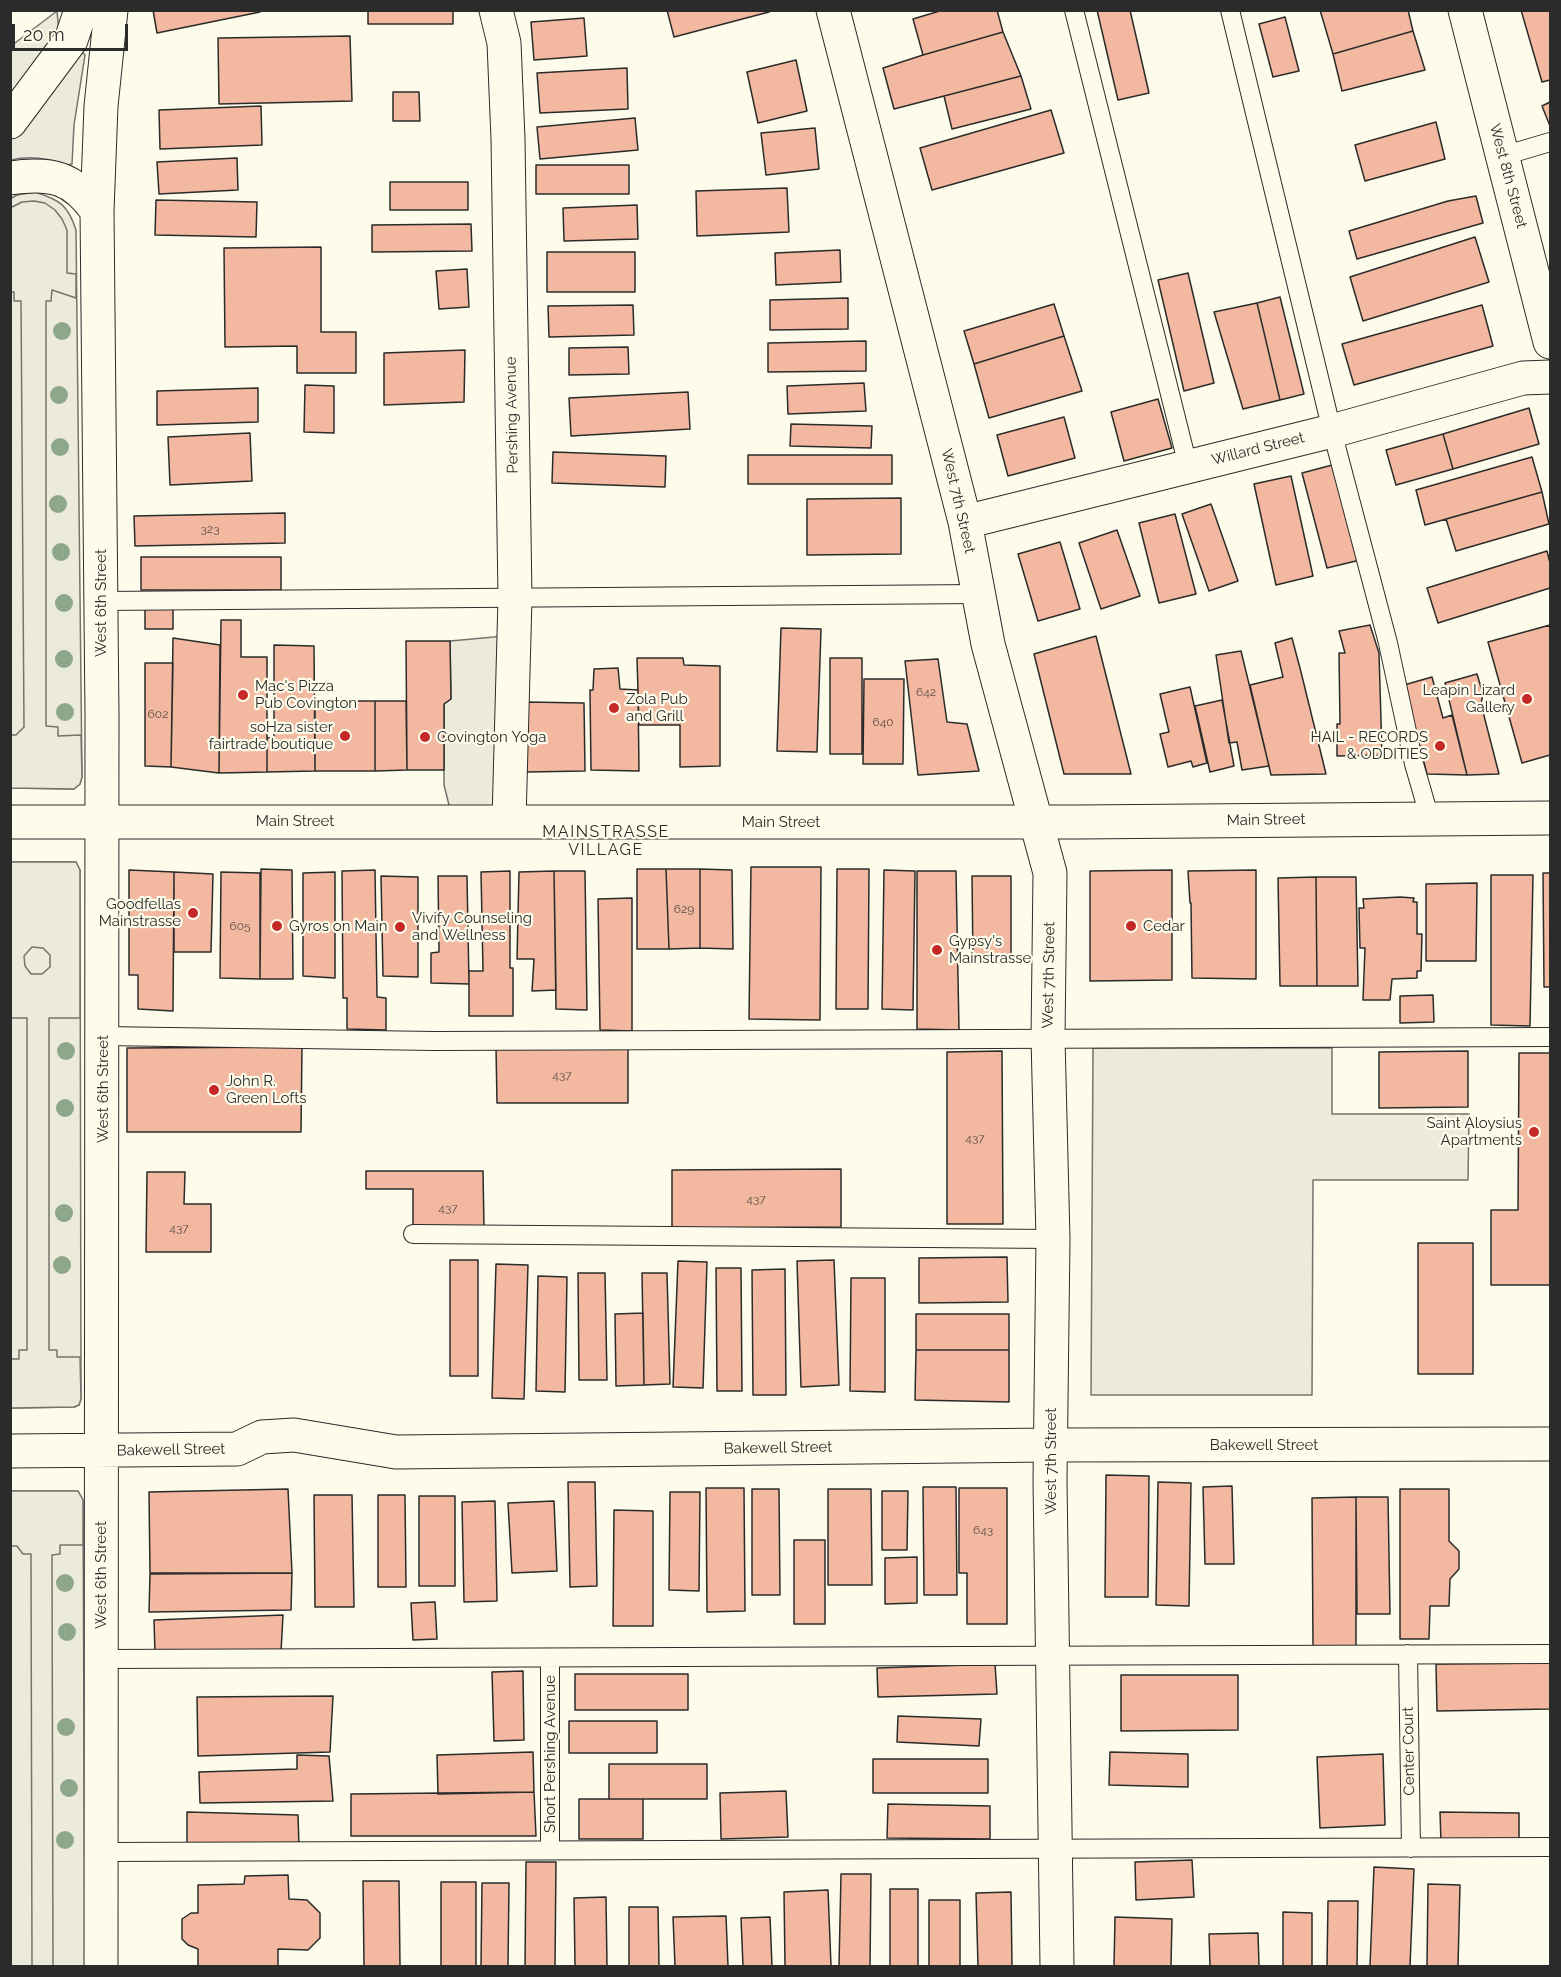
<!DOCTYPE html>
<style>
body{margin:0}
#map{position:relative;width:1561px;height:1977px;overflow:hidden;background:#fdfbea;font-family:Raleway,sans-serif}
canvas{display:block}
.frame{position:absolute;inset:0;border:12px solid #2b2b2b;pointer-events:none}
.scale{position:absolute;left:12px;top:24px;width:116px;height:27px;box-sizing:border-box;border:3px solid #2b2b2b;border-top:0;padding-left:8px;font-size:18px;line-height:21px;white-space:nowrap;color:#2b2b2b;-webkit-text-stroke:4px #fdfbea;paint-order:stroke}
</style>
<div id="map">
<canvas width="1561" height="1977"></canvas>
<div class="frame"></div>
<div class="scale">20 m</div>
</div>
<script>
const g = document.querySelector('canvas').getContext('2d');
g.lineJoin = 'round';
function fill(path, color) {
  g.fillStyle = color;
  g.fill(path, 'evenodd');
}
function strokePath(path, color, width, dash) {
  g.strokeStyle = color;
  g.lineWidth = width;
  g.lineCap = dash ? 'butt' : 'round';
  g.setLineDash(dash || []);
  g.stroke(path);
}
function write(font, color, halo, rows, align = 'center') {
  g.font = font + ' Raleway,sans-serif';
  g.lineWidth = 4.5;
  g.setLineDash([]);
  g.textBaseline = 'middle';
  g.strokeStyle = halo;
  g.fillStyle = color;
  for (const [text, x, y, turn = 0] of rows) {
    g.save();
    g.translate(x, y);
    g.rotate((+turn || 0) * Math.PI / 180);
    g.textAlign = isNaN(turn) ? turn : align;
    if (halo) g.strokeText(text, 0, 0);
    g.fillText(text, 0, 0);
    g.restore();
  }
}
const green = new Path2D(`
 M57,11l3,32 -49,67v-64z
 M82,52l3,3 -11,70 -2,39 -5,1c-19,-7 -37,-10 -56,-5v-23z
 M35,192c25,8 33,13 41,38l6,547 -2,7 -6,5 -63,-1 -1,-589 7,-4z
 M10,862h66l4,8 1,529 -2,6 -5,2 -63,1z
 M10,1491h68l5,9 2,466h-74z`);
const parking = new Path2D(`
 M34,201l11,2 10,7 7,9 5,11v43l9,1v24l-24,-8 -1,11h-5v425l12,1v9l23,-1 1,42 -2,7 -6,5 -63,-1v-53h5l8,-8 -3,-426h-7v-9h-3l-1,-84 12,-6z
 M514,632l-5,189h-56l-9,-36v-81l7,-5 -1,-58 44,-4z
 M11,862h65l4,8v148h-31v332h8v7h23l1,42 -2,6 -5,2 -63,1v-49h8v-9h8v-332h-16zM32,947l11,1 7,7v12l-8,7h-11l-6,-8 -1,-10z
 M1093,1048h239v66h137l-1,66h-155l-1,215h-221z
 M11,1491h67l5,9v45h-23v9l-8,1 1,411h-21l-1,-412h-8l-6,-8h-6z`);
const building = new Path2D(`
 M153,10h107v2l-103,21z
 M368,10h85v14h-85z
 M667,10h102v2l-95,25z
 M943,10h54l6,22 -80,23 -10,-36z
 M1097,10h33l19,83 -31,7z
 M1320,10h88l5,21 -80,23z
 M1521,10h29v70l-8,2z
 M1285,17l14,54 -26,6 -14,-53z
 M584,18l3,38 -53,4 -3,-38z
 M1413,31l12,39 -83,21 -9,-37z
 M1003,32l18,44 -127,33 -11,-41 40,-13z
 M350,36l2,65 -133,3 -1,-66z
 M796,60l11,51 -49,12 -11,-51z
 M627,68l1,41 -88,4 -3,-40z
 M1021,76l10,33 -79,20 -8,-33z
 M393,92h26l1,29h-27z
 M1550,102v24l-8,-20z
 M261,106l1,39 -102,4 -1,-39z
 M1051,110l13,43 -132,37 -12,-42z
 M635,118l3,32 -98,9 -3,-32z
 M1436,122l9,37 -80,22 -10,-36z
 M815,128l4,41 -53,6 -5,-42z
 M237,158l1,32 -79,4 -2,-32z
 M536,165h93v29h-93z
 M390,182h78v28h-78z
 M787,188l2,44 -92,4 -1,-45z
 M1476,196l7,27 -126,36 -8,-28 99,-30z
 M156,200l101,2 -1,35 -101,-2z
 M637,205l1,34 -74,2 -1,-33z
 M471,224l1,27 -100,1v-27z
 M1475,237l14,45 -126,39 -13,-44z
 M321,247v85h35v41h-59v-27l-72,1 -1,-99z
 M840,250l1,32 -65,3 -1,-32z
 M547,252h88v40h-88z
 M467,269l2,38 -30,2 -3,-38z
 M1188,273l26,110 -30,8 -26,-111z
 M1280,297l24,97 -24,6 -23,-97z
 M848,298v31l-78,1v-30z
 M1257,303l23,97 -37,9 -29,-97z
 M1054,304l10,32 -90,28 -10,-33z
 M633,305l1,30 -85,2 -1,-31z
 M1482,305l11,41 -139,39 -12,-41z
 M1064,336l18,55 -93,27 -15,-54z
 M866,341v30l-98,1v-29z
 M628,347l1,27 -60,1v-27z
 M465,350l-1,52 -80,3v-52z
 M864,383l2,28 -78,3 -1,-28z
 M305,385l29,1v47l-30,-1z
 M258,388v34l-101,3v-34z
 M688,392l2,37 -119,7 -2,-38z
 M1158,399l14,49 -48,13 -13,-49z
 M1529,408l10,36 -86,25 -10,-35z
 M1064,417l11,41 -67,18 -11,-41z
 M791,424l81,2 -1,22 -81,-2z
 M250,433l2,48 -82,4 -2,-48z
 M1443,434l10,35 -57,16 -10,-35z
 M553,452l113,4 -1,31 -113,-4z
 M748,455h144v29h-144z
 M1532,457l10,35 -117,33 -9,-35z
 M1336,464l24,96 -33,8 -25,-95z
 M1291,476l22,100 -37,9 -22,-101z
 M1542,492l7,32 -93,27 -10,-32z
 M901,498v56l-94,1v-56z
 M1211,504l27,77 -29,10 -27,-77z
 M285,513v30l-150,3 -1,-30z
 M1175,514l21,80 -37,9 -20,-80z
 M1117,530l23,66 -39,13 -22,-66z
 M1060,542l20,67 -42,12 -20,-67z
 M1547,551l3,12v25l-112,35 -11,-35z
 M141,557h140v33h-140z
 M145,609h28v20h-28z
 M221,620h20v37h26v115l-48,1z
 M1370,625l9,28 3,102 -45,1v-32h3l-1,-71h6l-6,-22z
 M1550,625v130l-28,8 -34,-121z
 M781,628l40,1 -4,123 -40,-1z
 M1096,636l35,138h-67l-30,-120z
 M173,638l47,7 -1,128 -48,-6z
 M1292,638l9,34 25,102 -55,1 -21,-90 33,-8 -8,-34z
 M406,641h44l1,58 -7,5v66h-37z
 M274,645l40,1 1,125 -48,1v-34l7,-1z
 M1241,651l28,115 -27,4 -5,-28 -8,1 -13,-88z
 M637,658h46l1,7 36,1v100l-40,1v-42h-41z
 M830,658h32v96h-32z
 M938,659l9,63 20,2 12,47 -61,4 -13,-114z
 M145,663h28l-2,104 -26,-1z
 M618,668l2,21 18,1 1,81 -48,-1 -1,-80h3l1,-21z
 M1477,674l6,20 -2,10 18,70 -32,1 -22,-92z
 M1432,677l11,41 9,-3 15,60 -40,-1 -23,-89z
 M864,679h40l-1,85h-40z
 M1190,687l17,76 -14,4 -2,-6 -23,6 -8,-33 9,-2 -9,-38z
 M1222,700l12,66 -24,6 -15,-66z
 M315,701h60v70h-60z
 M375,701h31l1,69 -32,1z
 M527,702l57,1 1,68 -59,1z
 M751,867h70l-1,153 -71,-1z
 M261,869l31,1 1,109h-33z
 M637,869h29l3,80h-32z
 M666,869h34v79l-31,1z
 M700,869l32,1 1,79 -33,-1z
 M837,869h32l-1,140h-32z
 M129,870l45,2 -1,139 -35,-2v-34h-9z
 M375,870l2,127 9,1v32l-39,-1v-31h-4l-1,-127z
 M884,870l31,1 -2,139 -31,-1z
 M1172,870v110l-82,1v-110z
 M1256,870v109l-64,-1 -1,-75h-1l-2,-32z
 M510,871v97h3v48h-44v-45h14l-2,-99z
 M554,871h31l2,139 -31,-1z
 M554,871l2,119 -24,1 2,-32h-17l2,-87z
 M917,871h39l3,159 -42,-1z
 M174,872l39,2 -2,78h-37z
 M221,872l39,1v106l-40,-1z
 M335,872v106l-32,-2v-103z
 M1543,873h7v114h-6z
 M1491,875h42l-3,151 -39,-1z
 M381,876l37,1v100l-35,-1z
 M438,876h29l2,108 -38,-1v-30l8,-1z
 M972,876h39v87h-38z
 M1316,877h40l2,109h-41z
 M1316,877l1,109h-37l-2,-108z
 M1477,883l-1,78h-50v-77z
 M1400,897l14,1 -1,4h4v32h5l-1,37h-4v7l-25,1 -2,21h-27l2,-52h-5l-1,-40h5l-1,-9z
 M632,898v133l-32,-1 -2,-131z
 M1433,995l1,27 -34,1v-27z
 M302,1047l-1,85h-174v-84z
 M496,1047h132v56h-131z
 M1002,1051l1,173h-56v-172z
 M1468,1051v56l-89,1v-56z
 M1519,1053h31v232h-59v-75h27z
 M841,1169v58l-169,1v-58z
 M366,1171h117l1,57h-71v-39h-47z
 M147,1172h38l-1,32h27v48h-65z
 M1418,1243h55v131h-55z
 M1007,1257l1,45 -89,1v-45z
 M450,1260h28v116h-28z
 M834,1260l5,125 -38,2 -4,-126z
 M678,1261l29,1 -4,126 -30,-1z
 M496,1264l32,1 -4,134 -32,-1z
 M716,1268h25l1,123h-25z
 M785,1269l1,126h-33l-1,-125z
 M578,1273h27l2,107h-28z
 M642,1273h25l3,111 -26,1z
 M538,1276l29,1 -2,115 -29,-1z
 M851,1278h34v114l-35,-1z
 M643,1313l1,72 -28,1 -1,-72z
 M916,1314h93v36h-93z
 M916,1350h93v52l-94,-2z
 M1106,1475l43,1 -1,121h-43z
 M568,1482h27l2,104 -27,1z
 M1158,1482l33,1 -2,123 -33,-1z
 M1232,1486l2,78h-29l-2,-77z
 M923,1487h33l1,108h-33z
 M706,1488h38l1,123 -38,1z
 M959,1488h48v136h-40v-51h-8z
 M288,1489l4,84h-142l-1,-81z
 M752,1489h27l1,106h-28z
 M828,1489h43l1,96h-44z
 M1400,1489h49v52l10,10v18l-9,10 -1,27h-19l-1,33h-29z
 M882,1491h26l-1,59h-25z
 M670,1492h30l-1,99 -30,-1z
 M314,1495h38l2,112h-39z
 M378,1495h27l1,92h-28z
 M419,1496h36v90h-36z
 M1356,1497h32l2,117h-33z
 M1356,1497v149h-43l-1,-148z
 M495,1501l2,100 -33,1 -2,-100z
 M554,1501l3,70 -45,2 -4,-70z
 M614,1510l39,1v115h-40z
 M794,1540h31v84h-31z
 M917,1557v46l-32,1v-46z
 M292,1573l-1,37 -142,2 1,-38z
 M435,1602l2,37 -24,1 -2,-37z
 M283,1615l-2,37 -126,1 -1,-33z
 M1550,1663v46l-113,2 -1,-47z
 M995,1664l2,30 -119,3 -1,-29z
 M523,1671l1,69 -30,1 -2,-69z
 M575,1674h113v36h-113z
 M1121,1675h117v55l-117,1z
 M333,1696l-3,56 -132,4 -1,-59z
 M898,1716l83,3 -2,27 -82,-4z
 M569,1721h88v32h-88z
 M533,1752l1,40 -96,2 -1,-39z
 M1110,1752l78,2v33l-79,-2z
 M1383,1754l2,71 -65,3 -3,-71z
 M297,1755l32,1 4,45 -133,2 -1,-31 98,-3z
 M873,1759h115v34h-115z
 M609,1764h98v35h-98z
 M786,1791l2,46 -67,2 -1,-46z
 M534,1792l2,44h-185v-42z
 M579,1799h64v40h-64z
 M888,1804l102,2v33l-103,-1z
 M187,1812l111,3 1,32h-112z
 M1440,1812l79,1v30h-78z
 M1192,1860l2,37 -58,3 -1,-38z
 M526,1862h30l-1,104h-30z
 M1374,1867l40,2 -4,97h-40z
 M841,1874h30l-1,92h-31z
 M288,1875l1,24 18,1 13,13v25l-12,12 -30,-1v17h-80v-17l-10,-4 -6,-6v-20l9,-6h7v-28l46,-1 1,-8z
 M363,1881h36l1,85h-36z
 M441,1882h35v84h-35z
 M482,1883h27l-1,83h-27z
 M1428,1884l32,1 -2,81h-31z
 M890,1889h28v77h-28z
 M828,1890l3,76h-46l-1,-74z
 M1011,1892l1,74h-34l-2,-73z
 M606,1897l1,69h-32l-1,-68z
 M929,1900h31v66h-31z
 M1328,1901h30l-1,65h-30z
 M629,1907h29l1,59h-30z
 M1283,1912l29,1v53h-29z
 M726,1916l2,50h-53l-2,-49z
 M770,1917l2,49h-29l-2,-48z
 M1115,1917l57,2 -1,47h-57z
 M1258,1933l1,33h-49l-1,-32z`);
const service = new Path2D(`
 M1074,10l114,456
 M1230,10l102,421 56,212 26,121 16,55
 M1503,156l47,-14
 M101,601l876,-7
 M103,1036l331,5 1116,-4
 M413,1234l640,5
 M1408,1654l3,194
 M550,1658v192
 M101,1659l1449,-5
 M102,1852l1448,-5`);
const minor = new Path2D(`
 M496,10l8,33 4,96 7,459 -6,223
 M833,10l132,512 23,122 62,229 -2,165 5,201 -3,242 7,485
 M1465,10l85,332
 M10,122l61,-82 10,-30
 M10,178c41,-6 63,-1 87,33
 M965,522l367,-91 191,-53 27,-1
 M10,1451l227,-2 25,-12 32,-2 102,17 655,-7 499,-1
 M101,1966l1,-1250 -5,-505 4,-105 10,-96`);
const secondary = new Path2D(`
 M10,822h1068l472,-4`);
const trees = [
 [62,331],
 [59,395],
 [60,447],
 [58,504],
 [61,552],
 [64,603],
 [64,659],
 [65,712],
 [66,1051],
 [65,1108],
 [64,1213],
 [62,1265],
 [65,1583],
 [67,1632],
 [66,1727],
 [69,1788],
 [65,1840]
];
const markers = [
 [243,695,6,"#c62828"],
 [1527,699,6,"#c62828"],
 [614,708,6,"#c62828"],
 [345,736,6,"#c62828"],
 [425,737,6,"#c62828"],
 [1440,746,6,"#c62828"],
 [193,913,6,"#c62828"],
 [277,926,6,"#c62828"],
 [1131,926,6,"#c62828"],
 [400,927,6,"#c62828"],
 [937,950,6,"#c62828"],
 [214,1090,6,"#c62828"],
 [1534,1132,6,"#c62828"]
];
const numberNames = [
 ["323",210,529],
 ["642",926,692],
 ["602",158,714],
 ["640",883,722],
 ["629",684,909],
 ["605",240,926],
 ["437",562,1075],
 ["437",975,1138],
 ["437",756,1199],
 ["437",448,1208],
 ["437",179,1228],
 ["643",983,1530]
];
const streetNames = [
 ["West 8th Street",1508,176,75],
 ["Pershing Avenue",512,415,-91],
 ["Willard Street",1258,449,-14],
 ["West 7th Street",958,501,77],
 ["West 6th Street",101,603,-90],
 ["Main Street",1266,820,-1],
 ["Main Street",295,821],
 ["Main Street",781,822],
 ["West 7th Street",1049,975,-89],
 ["West 6th Street",103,1089,-90],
 ["Bakewell Street",1264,1445],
 ["Bakewell Street",778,1448,-1],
 ["Bakewell Street",171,1450,-1],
 ["West 7th Street",1051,1461,-90],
 ["West 6th Street",101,1575,-90],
 ["Center Court",1409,1751,-91],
 ["Short Pershing Avenue",550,1754,-90]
];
const poiNames = [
 ["Mac's Pizza",255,686],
 ["Pub Covington",255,703],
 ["Leapin Lizard",1515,690,"right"],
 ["Gallery",1515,707,"right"],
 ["Zola Pub",626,699],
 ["and Grill",626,716],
 ["soHza sister",333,727,"right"],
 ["fairtrade boutique",333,744,"right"],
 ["Covington Yoga",437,737],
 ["HAIL - RECORDS",1428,737,"right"],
 ["& ODDITIES",1428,754,"right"],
 ["Goodfellas",181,904,"right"],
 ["Mainstrasse",181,921,"right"],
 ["Vivify Counseling",412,918],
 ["and Wellness",412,935],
 ["Gyros on Main",289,926],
 ["Cedar",1143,926],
 ["Gypsy's",949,941],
 ["Mainstrasse",949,958],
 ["John R.",226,1081],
 ["Green Lofts",226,1098],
 ["Saint Aloysius",1522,1123,"right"],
 ["Apartments",1522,1140,"right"]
];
const neighbourhoodNames = [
 ["MAINSTRASSE",606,832],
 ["VILLAGE",606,850]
];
fill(green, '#ecebdb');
strokePath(green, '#74746e', 1.5);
fill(parking, '#eceadb');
strokePath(parking, '#74746e', 1.5);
fill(building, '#f2b8a0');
strokePath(building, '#2b2b2b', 1.5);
strokePath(service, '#2b2b2b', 20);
strokePath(minor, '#2b2b2b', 35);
strokePath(secondary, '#2b2b2b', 35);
strokePath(service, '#fdfbea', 18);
strokePath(minor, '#fdfbea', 33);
strokePath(secondary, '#fdfbea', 33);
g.fillStyle = '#8ea78a';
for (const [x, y] of trees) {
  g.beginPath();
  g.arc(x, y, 9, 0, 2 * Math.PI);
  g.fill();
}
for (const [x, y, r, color] of markers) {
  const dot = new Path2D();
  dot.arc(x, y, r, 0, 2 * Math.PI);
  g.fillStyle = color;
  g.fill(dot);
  strokePath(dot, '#fdfbea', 2);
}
write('12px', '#5d4e48', null, numberNames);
write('15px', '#2b2b2b', '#fdfbea', streetNames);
write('15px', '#2b2b2b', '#fdfbea', poiNames, 'left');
g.letterSpacing = '1.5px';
write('16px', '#2b2b2b', '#fdfbea', neighbourhoodNames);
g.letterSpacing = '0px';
</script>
